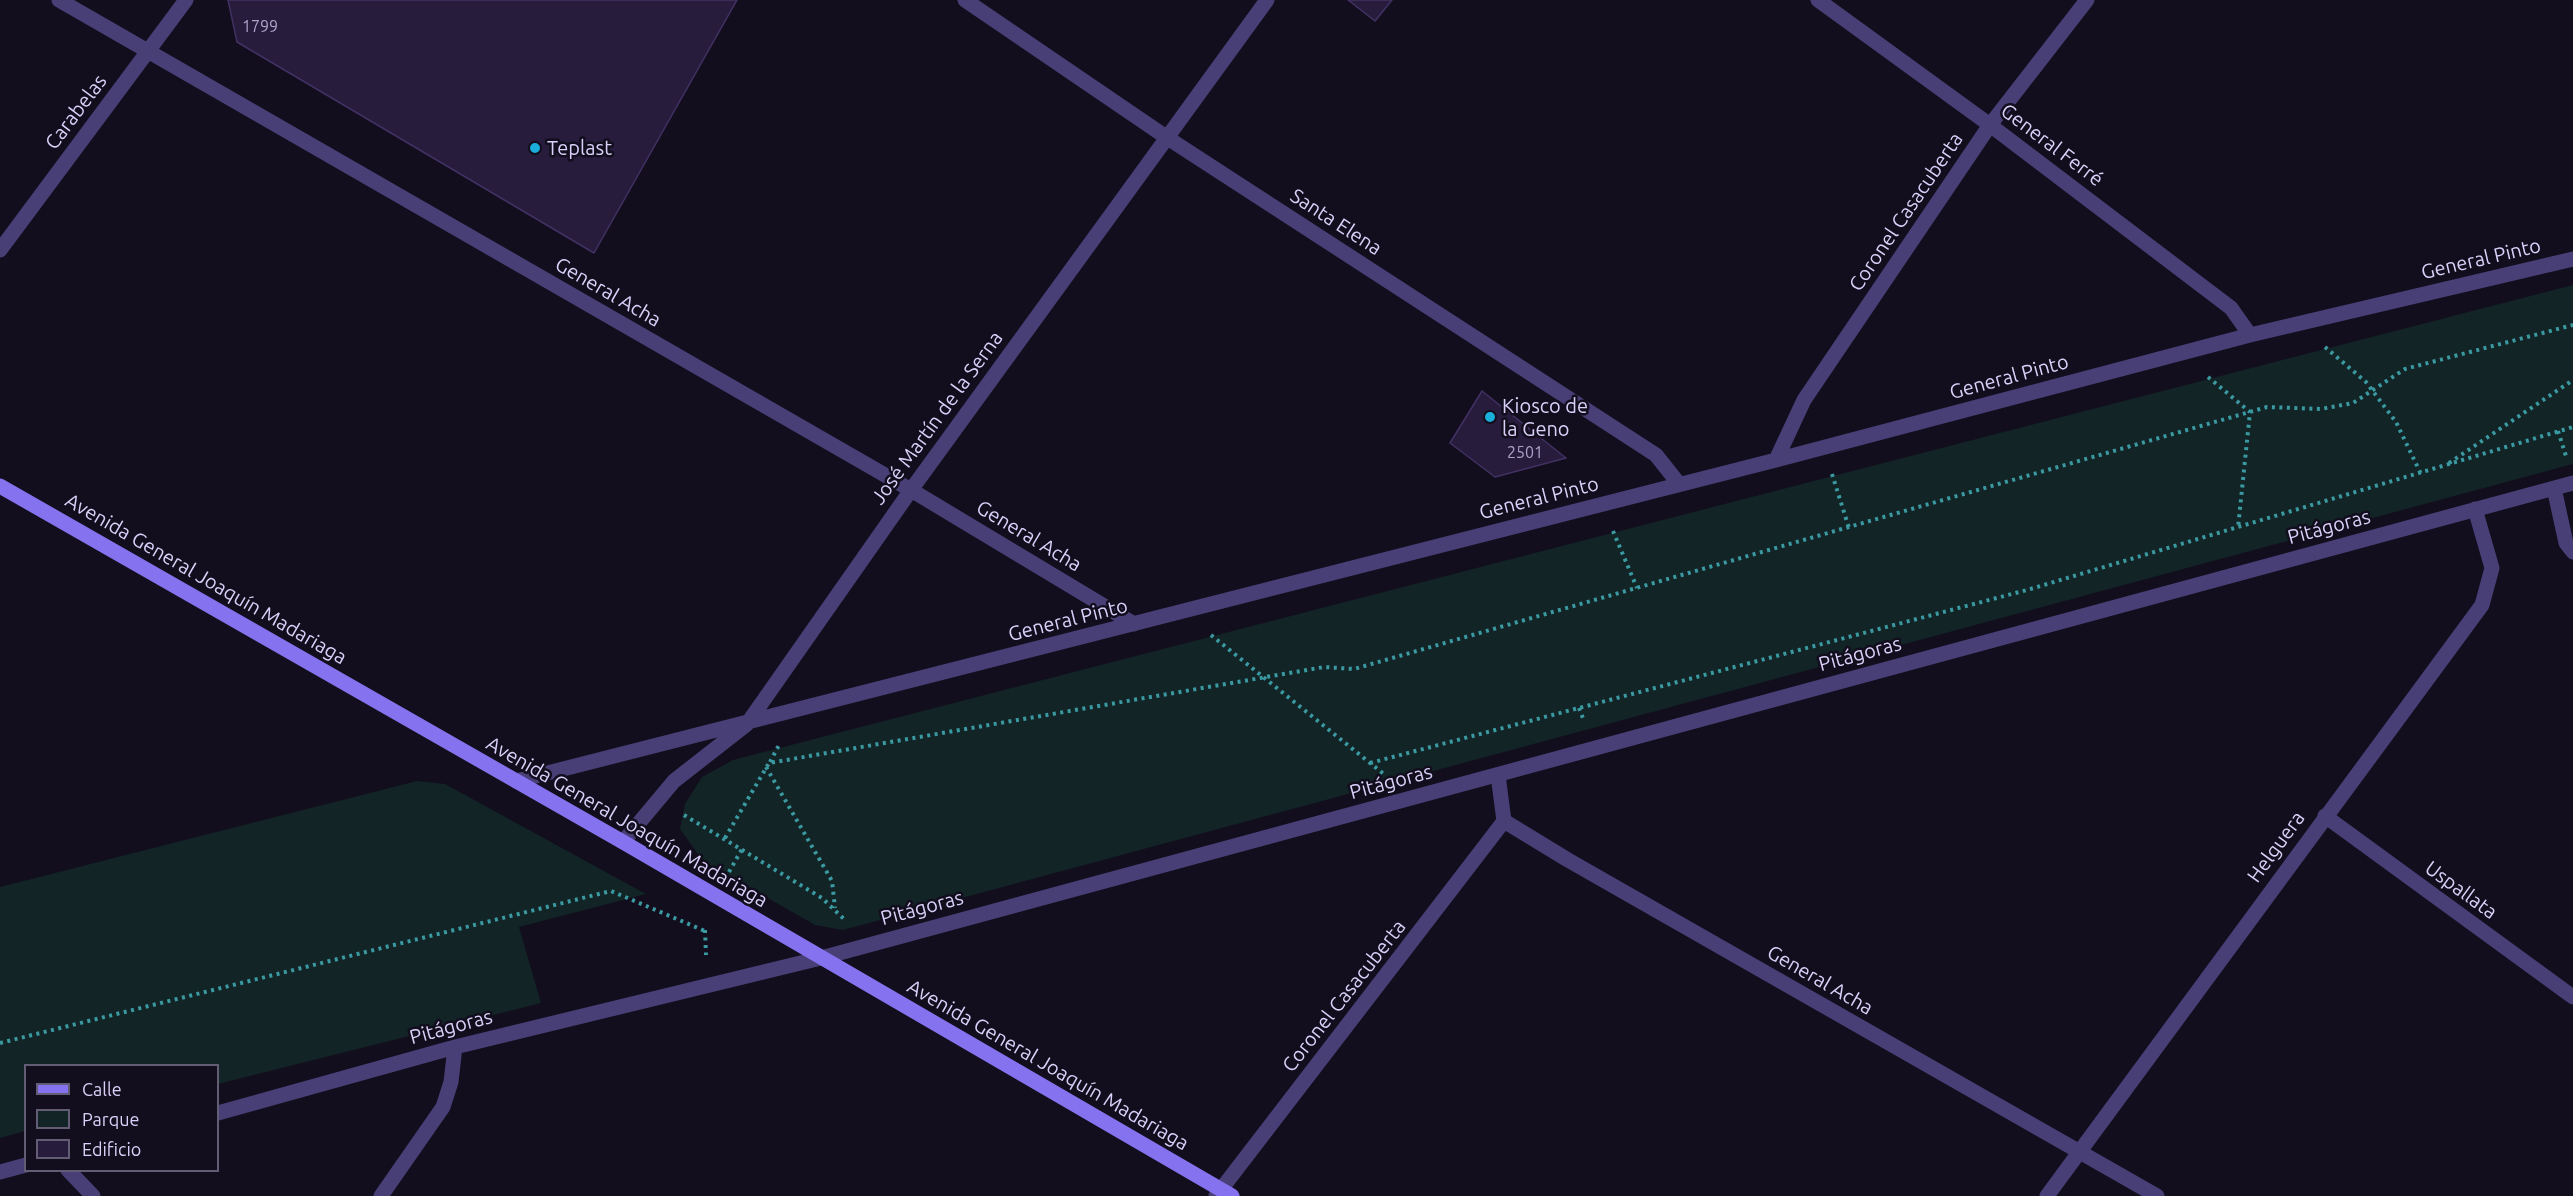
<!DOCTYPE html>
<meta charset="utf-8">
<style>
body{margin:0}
#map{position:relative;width:2573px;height:1196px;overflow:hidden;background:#120e1d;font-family:Ubuntu,sans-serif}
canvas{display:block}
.legend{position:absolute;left:24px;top:1064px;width:195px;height:108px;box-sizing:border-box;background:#120e1d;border:2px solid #625c75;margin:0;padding:8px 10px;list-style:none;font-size:18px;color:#dad0f9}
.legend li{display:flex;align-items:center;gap:12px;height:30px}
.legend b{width:30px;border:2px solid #625c75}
</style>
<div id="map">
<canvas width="2573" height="1196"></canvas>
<ul class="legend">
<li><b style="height:8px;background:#8572ee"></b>Calle</li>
<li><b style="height:16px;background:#122426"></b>Parque</li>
<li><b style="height:16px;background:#271c3b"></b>Edificio</li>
</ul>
</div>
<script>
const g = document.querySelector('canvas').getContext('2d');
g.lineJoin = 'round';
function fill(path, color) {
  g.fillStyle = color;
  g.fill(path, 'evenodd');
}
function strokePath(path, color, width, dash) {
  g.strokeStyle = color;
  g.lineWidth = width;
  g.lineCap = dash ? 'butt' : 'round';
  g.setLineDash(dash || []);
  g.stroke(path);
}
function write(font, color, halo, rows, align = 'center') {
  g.font = font + ' Ubuntu,sans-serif';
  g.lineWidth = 5;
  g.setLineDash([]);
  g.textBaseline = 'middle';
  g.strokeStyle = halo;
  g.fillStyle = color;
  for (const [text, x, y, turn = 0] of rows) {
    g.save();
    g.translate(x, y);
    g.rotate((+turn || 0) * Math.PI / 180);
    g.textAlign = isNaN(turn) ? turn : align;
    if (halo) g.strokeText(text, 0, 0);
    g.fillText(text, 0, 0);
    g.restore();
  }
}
const green = new Path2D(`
 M2573,285v179l-1730,466 -28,-5 -112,-64 -23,-32 5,-25 17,-27 31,-17z
 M417,781l28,3 201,110 -127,33 22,76 -323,81v-18h-192l-1,65 -25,7v-251z`);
const building = new Path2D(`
 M228,0h509l-143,253 -357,-211z
 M1348,0h44l-17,21z
 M1482,391l84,67 -71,19 -45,-34z`);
const path = new Path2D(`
 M2325,347l41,35 30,40 25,52
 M2208,377l42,35 -12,116
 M2558,431l8,25
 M2449,463l124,-83
 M1832,474l17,54
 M1613,531l24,57
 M1211,635l174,140
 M1579,708l5,13
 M770,762l9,-17
 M1370,763l657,-173 546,-163
 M766,767l66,114 3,27
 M684,815l138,83 24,23
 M725,838l44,-75 555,-96 30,2 913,-262 54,2 32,-6 52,-34 168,-44
 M729,872l13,-23
 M705,930l1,25
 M0,1043l611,-152 94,40`);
const minor = new Path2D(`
 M59,0l852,490 223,134
 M965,0l201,137 490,318 23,29
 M1818,0l172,125 241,183 19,27
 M0,250l186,-250
 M1776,460l28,-60 186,-275 97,-125
 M2554,488l12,55 7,9
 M1498,775l6,46 64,39 589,336
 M516,781l1260,-321 474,-125 323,-76
 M2325,816l248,181
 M623,842l51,-61 73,-57 164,-234 356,-490
 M218,1113l237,-66 366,-89 1752,-475
 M68,1170l25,26
 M0,1172l26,-7
 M381,1196l62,-89 8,-25 4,-35
 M1216,1196l288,-375
 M2047,1196l435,-591 10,-37 -17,-59`);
const secondary = new Path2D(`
 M0,486l623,356 609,354`);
const markers = [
 [535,148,6,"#1baeda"],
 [1490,417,6,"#1baeda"]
];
const numberNames = [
 ["1799",260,27],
 ["2501",1525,453]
];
const streetNames = [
 ["Carabelas",76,112,-53],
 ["General Ferré",2052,145,37],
 ["Coronel Casacuberta",1906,212,-56],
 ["Santa Elena",1336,222,33],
 ["General Pinto",2481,259,-13],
 ["General Acha",608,292,30],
 ["General Pinto",2009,377,-15],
 ["José Martín de la Serna",937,418,-54],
 ["General Pinto",1539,498,-14],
 ["Pitágoras",2329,527,-15],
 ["General Acha",1029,536,31],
 ["Avenida General Joaquín Madariaga",206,579,30],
 ["General Pinto",1068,620,-14],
 ["Pitágoras",1860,654,-15],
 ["Pitágoras",1391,782,-15],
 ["Avenida General Joaquín Madariaga",627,822,30],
 ["Helguera",2276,847,-54],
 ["Uspallata",2461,890,36],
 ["Pitágoras",922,908,-15],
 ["General Acha",1820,980,30],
 ["Coronel Casacuberta",1344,996,-52],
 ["Pitágoras",451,1027,-15],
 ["Avenida General Joaquín Madariaga",1048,1065,30]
];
const poiNames = [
 ["Teplast",547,148],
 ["Kiosco de",1502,406],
 ["la Geno",1502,429]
];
fill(green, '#122426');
fill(building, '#271c3b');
strokePath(building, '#423164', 1.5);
strokePath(path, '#3b9aa1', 4, [3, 4.5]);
strokePath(minor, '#483f76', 15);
strokePath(secondary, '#8572ee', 15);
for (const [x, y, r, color] of markers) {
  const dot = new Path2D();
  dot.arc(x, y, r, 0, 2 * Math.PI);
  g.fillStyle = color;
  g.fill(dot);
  strokePath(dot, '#120e1d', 2);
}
write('16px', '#ada3ca', null, numberNames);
write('20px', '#dad0f9', '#120e1d', streetNames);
write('20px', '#dad0f9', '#120e1d', poiNames, 'left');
</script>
